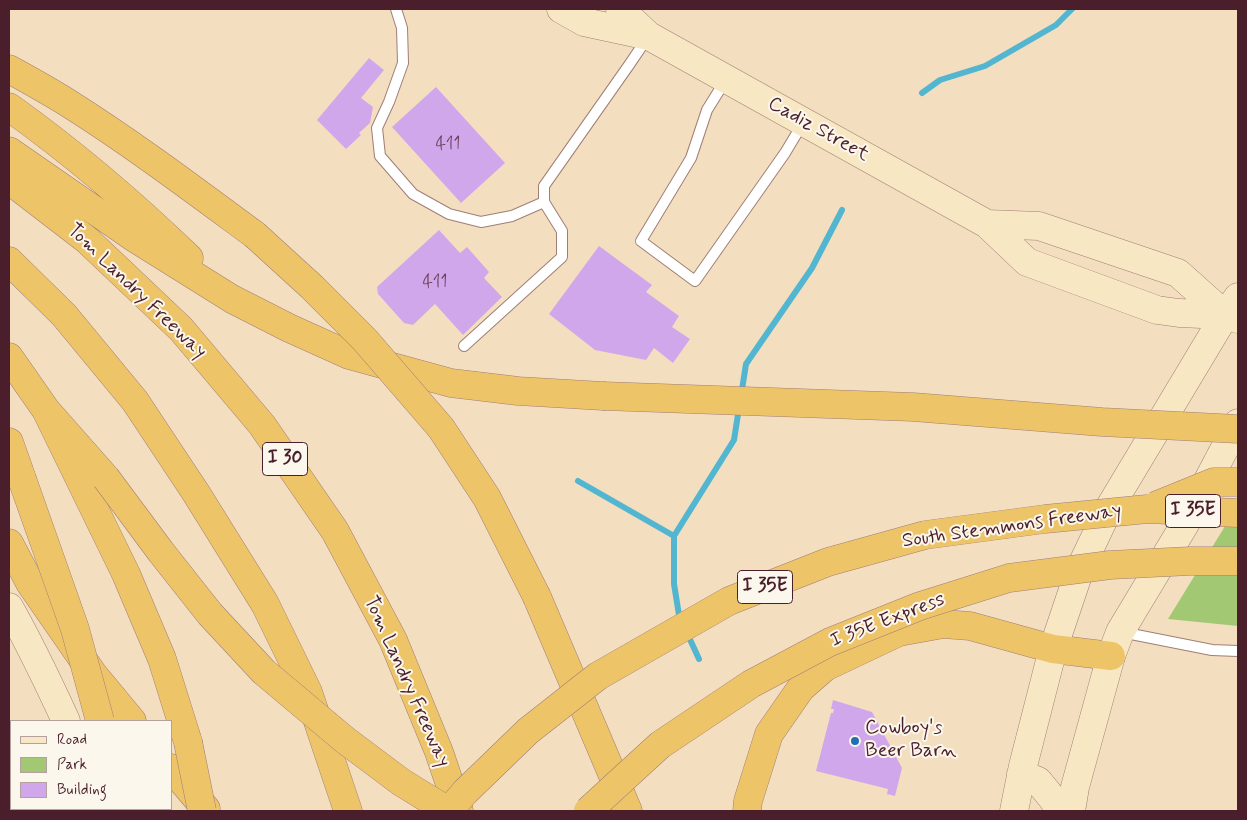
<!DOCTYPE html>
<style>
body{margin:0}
#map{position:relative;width:1247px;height:820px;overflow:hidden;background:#f4dec0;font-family:Mynerve,sans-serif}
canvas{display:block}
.frame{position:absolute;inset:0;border:10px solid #4a1f2b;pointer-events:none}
.legend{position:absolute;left:10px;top:720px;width:162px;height:90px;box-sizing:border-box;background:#fbf7ec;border:1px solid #b4a19f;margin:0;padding:6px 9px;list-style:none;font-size:15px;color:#4a1f2b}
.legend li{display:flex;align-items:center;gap:10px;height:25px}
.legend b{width:25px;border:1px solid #b4a19f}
</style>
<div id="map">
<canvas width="1247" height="820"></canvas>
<div class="frame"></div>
<ul class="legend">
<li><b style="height:6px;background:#f8e7c3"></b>Road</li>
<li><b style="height:14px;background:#a3c873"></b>Park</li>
<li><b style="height:14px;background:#d1a7ec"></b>Building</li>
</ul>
</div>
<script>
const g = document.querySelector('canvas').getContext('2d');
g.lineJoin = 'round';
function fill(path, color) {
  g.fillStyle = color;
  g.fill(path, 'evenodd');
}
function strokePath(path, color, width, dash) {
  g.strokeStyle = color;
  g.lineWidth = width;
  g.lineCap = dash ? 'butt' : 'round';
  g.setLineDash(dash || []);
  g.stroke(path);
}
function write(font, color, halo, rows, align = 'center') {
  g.font = font + ' Mynerve,sans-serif';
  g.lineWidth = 4;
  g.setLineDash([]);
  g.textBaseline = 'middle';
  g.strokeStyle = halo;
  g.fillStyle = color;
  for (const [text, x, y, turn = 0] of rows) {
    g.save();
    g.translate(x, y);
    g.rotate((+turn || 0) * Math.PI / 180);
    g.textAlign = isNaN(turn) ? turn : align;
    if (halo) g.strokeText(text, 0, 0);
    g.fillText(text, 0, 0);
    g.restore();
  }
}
const green = new Path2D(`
 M1238,505v121l-70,-7z`);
const stream = new Path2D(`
 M922,93l18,-13 45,-14 71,-41 16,-16
 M741,396l5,-32 66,-96 30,-58
 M578,481l96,55
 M682,622l-3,-7 -5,-31v-48l60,-96 5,-32
 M687,633l12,26`);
const building = new Path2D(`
 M369,58l15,12 -23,28 12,9 -3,16 -11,10 2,2 -15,14 -29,-29z
 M436,87l69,76 -44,40 -69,-76z
 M439,230l21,23 7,-6 22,25 -5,6 18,19 -39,38 -28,-31 -22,21 -9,-2 -26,-29 -1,-7z
 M599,246l53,39 -6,7 33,24 -7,11 18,12 -17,24 -19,-15 -8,12 -51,-10 -46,-36z
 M833,700l39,12 30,56 -7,28 -8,-2 1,-5 -72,-18 15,-58h2l1,-4h-3z`);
const lane = new Path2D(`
 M396,9l6,19 1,35 -14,39 -12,26 3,28 33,38 36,20 32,8 31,-6 32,-14
 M725,81l-18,29 -16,48 -50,83 54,40 90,-128 18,-30
 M464,346l98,-89v-26l-18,-29v-16l85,-121 19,-28
 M1121,632l91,18 26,1`);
const secondary = new Path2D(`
 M561,9l23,13 65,14
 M620,9l29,27 338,188 40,38 130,48 22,3 46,2 13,4
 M987,224l52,2 139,47 47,42
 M9,607c21,37 39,75 57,114
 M1021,774l17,7 14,17 8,13
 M98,809l1,2
 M1014,811l9,-45 30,-117 27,-80 28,-59 117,-195 13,-18
 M1071,811l4,-24 36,-131 9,-24 65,-108 53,-101`);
const highway = new Path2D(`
 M9,69c20,11 40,22 59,34 65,41 126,87 187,132
 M9,107c63,45 124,97 180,151
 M9,151l127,88 96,60 57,29 60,27 102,28 67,8 85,5
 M9,180l78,60 94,89 81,96 73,106 58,109 46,112 20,59
 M9,261l55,54 71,86 61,92 69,111 43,88 40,119
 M9,357l37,53 60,68
 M46,410l80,164 36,85 26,83
 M9,442l13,37
 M9,543l21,40 63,91 39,47
 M537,597l91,214
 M171,768l35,41
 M117,809l1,2
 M747,811l1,-10 21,-67 32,-46 24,-21 74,-35 44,-8 27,2 83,23 58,7`);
const highwayBridge = new Path2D(`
 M255,235l57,52 53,53 76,88 46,70 50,99
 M603,396l310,11 189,15 136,7
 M106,478l55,74 49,62 54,58 81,68 56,42 47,29
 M22,479l53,150 25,92
 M1155,506l59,-24h24
 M188,742l14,69
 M449,811l16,-19 63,-61 70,-55 131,-75 99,-39 97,-27 120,-16 102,-10 91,4
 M588,811l72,-66 91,-61 79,-42 90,-36 89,-28 101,-13 80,-4h48`);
const markers = [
 [855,741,5,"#1f6fb2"]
];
const numberNames = [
 ["411",448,145],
 ["411",435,283]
];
const shields = [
 [285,459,45],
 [1193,511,55],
 [765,587,55]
];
const shieldNames = [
 ["I 30",285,459],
 ["I 35E",1193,511],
 ["I 35E",765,587]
];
const streetNames = [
 ["Cadiz Street",818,130,29],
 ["Tom Landry Freeway",136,292,44],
 ["South Stemmons Freeway",1012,527,-8],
 ["I 35E Express",888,621,-21],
 ["Tom Landry Freeway",406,682,66]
];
const poiNames = [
 ["Cowboy's",865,729],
 ["Beer Barn",865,752]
];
fill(green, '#a3c873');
strokePath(stream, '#53b6d1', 6);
fill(building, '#d1a7ec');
strokePath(lane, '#9f7e76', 12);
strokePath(secondary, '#9f7e76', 29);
strokePath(highway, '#9f7e76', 29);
strokePath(lane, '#fff', 10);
strokePath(secondary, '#f8e7c3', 28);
strokePath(highway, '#eec469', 28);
strokePath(highwayBridge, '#9f7e76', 29, []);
strokePath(highwayBridge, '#eec469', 28);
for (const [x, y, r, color] of markers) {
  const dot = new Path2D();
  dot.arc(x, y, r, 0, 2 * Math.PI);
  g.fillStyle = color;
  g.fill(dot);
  strokePath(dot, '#fbf7ec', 2);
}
write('18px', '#6c415b', null, numberNames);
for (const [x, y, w] of shields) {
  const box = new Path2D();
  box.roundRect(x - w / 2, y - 16.5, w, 33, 4);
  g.fillStyle = '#fbf7ec';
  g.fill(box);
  strokePath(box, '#4a1f2b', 1);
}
write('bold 19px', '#4a1f2b', null, shieldNames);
write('20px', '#4a1f2b', '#fbf7ec', streetNames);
write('20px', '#4a1f2b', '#fbf7ec', poiNames, 'left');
</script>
